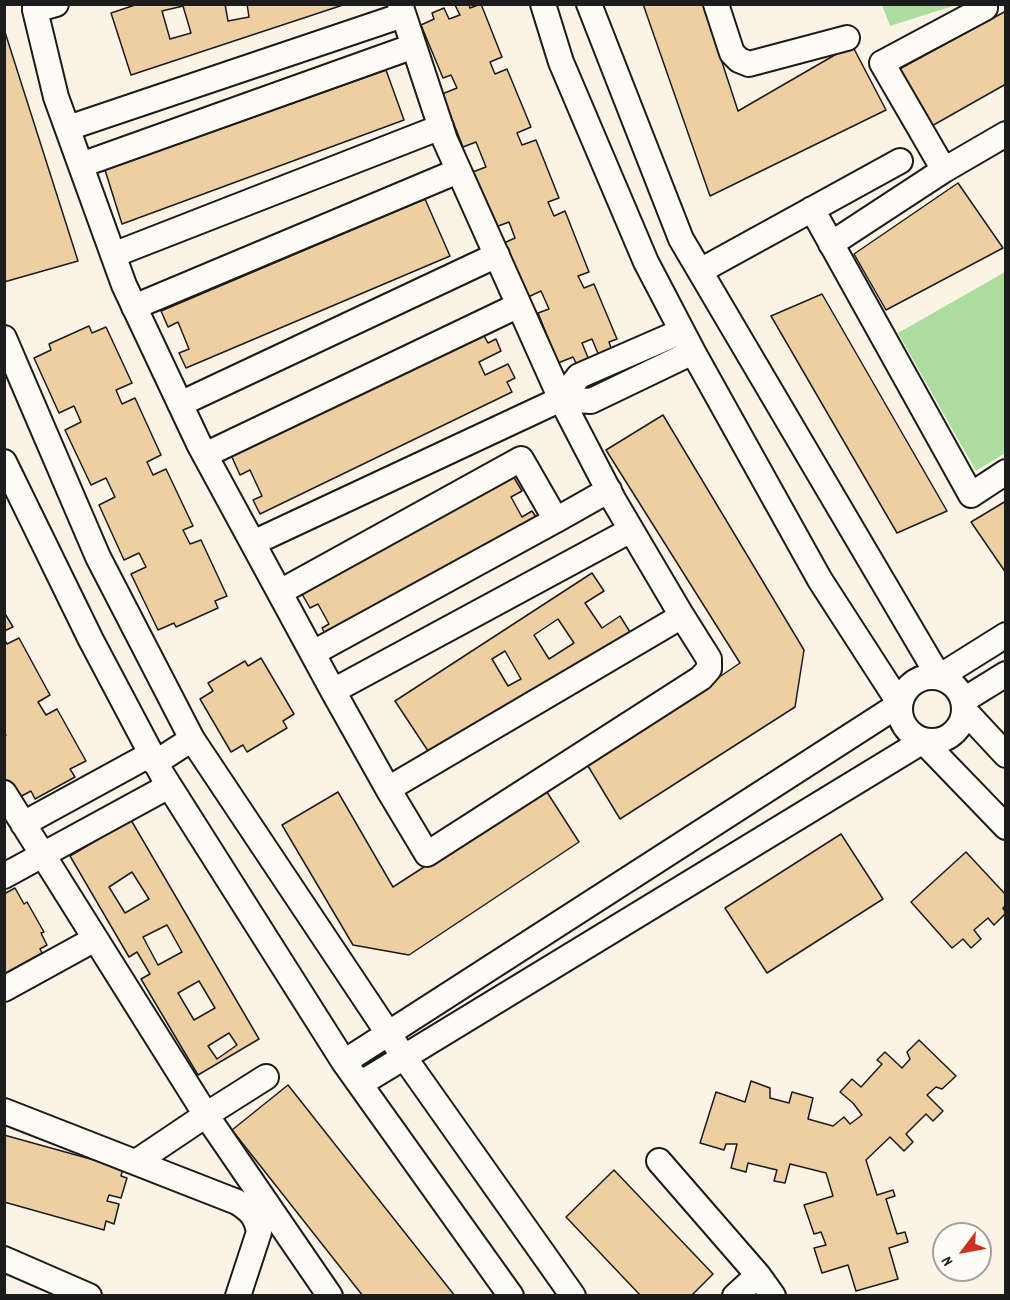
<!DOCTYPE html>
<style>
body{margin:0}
#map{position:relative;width:1010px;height:1300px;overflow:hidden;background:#faf3e6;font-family:Dekko,sans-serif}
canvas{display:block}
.frame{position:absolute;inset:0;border:6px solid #1c1c1c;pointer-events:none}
.north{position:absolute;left:932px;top:1222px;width:60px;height:60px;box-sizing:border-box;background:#fdfcf7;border:2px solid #a3a29f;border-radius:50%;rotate:238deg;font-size:16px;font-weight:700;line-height:24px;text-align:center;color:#1c1c1c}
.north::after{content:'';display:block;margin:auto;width:21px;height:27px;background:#c8321e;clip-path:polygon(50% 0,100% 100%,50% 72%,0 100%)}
</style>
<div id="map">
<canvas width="1010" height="1300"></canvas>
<div class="frame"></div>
<div class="north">N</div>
</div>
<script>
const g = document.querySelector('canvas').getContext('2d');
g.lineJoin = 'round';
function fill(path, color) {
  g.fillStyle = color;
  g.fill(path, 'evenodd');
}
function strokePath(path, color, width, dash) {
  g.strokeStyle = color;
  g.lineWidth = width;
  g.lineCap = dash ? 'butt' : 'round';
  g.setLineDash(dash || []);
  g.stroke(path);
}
const green = new Path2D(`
 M882,5v-1l74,1 -66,21z
 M1005,272v181l-29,18 -78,-138z`);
const building = new Path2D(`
 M138,4h87l3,17 21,-4 -2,-13h99l-215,71 -20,-62zM183,6l8,27 -21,6 -8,-28z
 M469,4l1,4 11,-4 21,53 -12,5 5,12 12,-5 24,58 -14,6 5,12 14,-5 23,58 -11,4 6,14 11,-5 24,61 -11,4 6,12 10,-4 23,55 -8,3 3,9 -13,5 -7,-17 -10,4 7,17 -12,5 -4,-8 -15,6 -20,-50 11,-4 -8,-18 -15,7 -22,-55 11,-5 -6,-16 -16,6 -23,-55 16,-6 -10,-25 -13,5 -21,-53 15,-6 -6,-13 -8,3 -22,-53 13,-6 -2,-6 12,-5 5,11 11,-4 -5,-10z
 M643,4h60l35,107 114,-66 34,65 -176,86z
 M1006,11v73l-76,43 -36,-55z
 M4,29l74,232 -74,21z
 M386,70l18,50 -282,104 -17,-54z
 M958,183l45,65 -117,62 -32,-56z
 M425,199l25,57 -264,112 -7,-15 10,-4 -11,-27 -10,5 -7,-16z
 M822,294l125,217 -50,22 -126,-217z
 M89,326l3,7 14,-6 26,56 -16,7 6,14 13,-6 26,57 -14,7 6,13 13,-6 27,57 -10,4 7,14 11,-4 26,56 -12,5 3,7 -42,19 -2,-4 -16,7 -27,-56 15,-7 -7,-14 -15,7 -25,-55 16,-8 -9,-19 -15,7 -26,-55 16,-8 -7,-16 -15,7 -25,-55 17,-8 -2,-6z
 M483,334l5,9 8,-4 5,12 -22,11 6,13 23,-11 7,14 -8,4 5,10 -252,122 -7,-14 9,-4 -12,-26 -10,5 -9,-20z
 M663,415l141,235 -9,57 -175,112 -32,-53 152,-103 -134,-213z
 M513,476l9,15 -11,6 11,20 10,-6 8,12 -211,118 -7,-13 7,-4 -11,-20 -8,4 -8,-14z
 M1006,501v72l-35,-51z
 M592,573l12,18 -19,12 17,25 18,-12 10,16 -196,128 -39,-59zM558,619l16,24 -25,16 -15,-24zM505,651l16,28 -13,7 -16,-27z
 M4,612l9,15 -9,4z
 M19,638l31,57 -12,7 8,13 11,-6 29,52 -16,8 5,8 -40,22 -4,-8 -15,8 -12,-22v-42h2l-2,-2v-94l3,5z
 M261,658l33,56 -11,7 4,7 -40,24 -4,-7 -12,7 -31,-53 13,-8 -5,-8 37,-22 3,5z
 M545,789l34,53 -170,113 -56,-10 -71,-120 56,-33 55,95z
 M131,820l128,219 -61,36 -57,-96 9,-5 -13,-22 -8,5 -59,-101zM132,872l17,27 -24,14 -16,-26zM167,925l15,27 -24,13 -15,-28zM199,981l16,27 -21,12 -16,-27zM229,1033l8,12 -20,14 -9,-13z
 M841,834l42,65 -116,74 -42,-65z
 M966,852l40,43v10l-3,3 3,5 -12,12 -6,-7 -14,12 7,9 -10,9 -8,-9 -11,9 -41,-46z
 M15,888l9,16 3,-2 17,30 -3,1 6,12 -7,4 2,4 -38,21v-80z
 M919,1040l37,36 -14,13 -6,-2 -9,8 16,16 -10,10 -7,-7 -20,20 7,8 -9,9 -14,-14 -24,23 11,35 16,-5 2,6 -9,3 11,35 8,-2 3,10 -19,6 9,31 -42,12 -8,-26 -26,8 -8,-25 12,-3 -5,-13 -7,2 -10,-29 29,-9 -7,-23 -36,-9 -5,19 -11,-2 3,-11 -29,-7 -2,9 -15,-4 6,-24h-11l-2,6 -24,-7 16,-51 29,10 6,-21 19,7v10l19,5 3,-11 21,6 -5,21 25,7 11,-9 6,7 12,-9 -9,-12 -13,-11 12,-13 9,8 21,-23 -5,-4 8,-8 17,16 8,-9 -3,-7z
 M288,1085l167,211h-92l-131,-166z
 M4,1135l119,33 -2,8 6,2 -6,20 -12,-3 -2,6 12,3 -5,20 -8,-3 -2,9 -100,-28z
 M614,1170l99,104 -22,22h-50l-75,-79z`);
const minor = new Path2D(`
 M35,4v6l21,87 68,188 75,159 134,247 55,98 294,-173
 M589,4l92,235 258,438 67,-42
 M716,4l16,49 7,7 10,4 98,-26
 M35,10l21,-6
 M68,128l335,-113
 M81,165l333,-119
 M944,170l-62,-107 103,-55 -1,-4
 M812,209l159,286 35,-23
 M831,244l113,-74 62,-36
 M113,255l328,-128
 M700,271l200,-110
 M134,307l324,-136
 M682,331l-103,45 -18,23 30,2 102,-49
 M4,338l94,219 94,182 212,318 169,239
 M180,404l317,-149
 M205,455l314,-150
 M4,462l87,178 72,136 181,286 167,234
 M253,543l308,-144
 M280,592l241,-133 35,61 53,-30
 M313,653l243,-133
 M900 709a32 32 0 1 1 64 0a32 32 0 1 1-64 0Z
 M333,691l298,-161
 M964,700l42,-26
 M965,711l41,44
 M155,763l37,-24
 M388,789l39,65 274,-176 8,-9v-10l-27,-43 -69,-117 -52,-100 -116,-259 -45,-136
 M4,793l202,322 124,181
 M23,824l128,-70
 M4,876l165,-90
 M4,989l91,-50
 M344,1062l556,-358 -80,-124 -127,-228 -47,-90 -85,-200 -18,-58
 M360,1084l563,-343 83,86
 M4,1111l233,91c14,9 19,14 22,30l-21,64
 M659,1161l99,114 15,21
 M136,1162l70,-47 60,-38
 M4,1259l85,37
 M735,1296l23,-21`);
fill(green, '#abdd9e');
fill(building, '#eecfa1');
strokePath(building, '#1c1c1c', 1.5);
strokePath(minor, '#1c1c1c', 28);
strokePath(minor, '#fdfcf7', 24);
</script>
